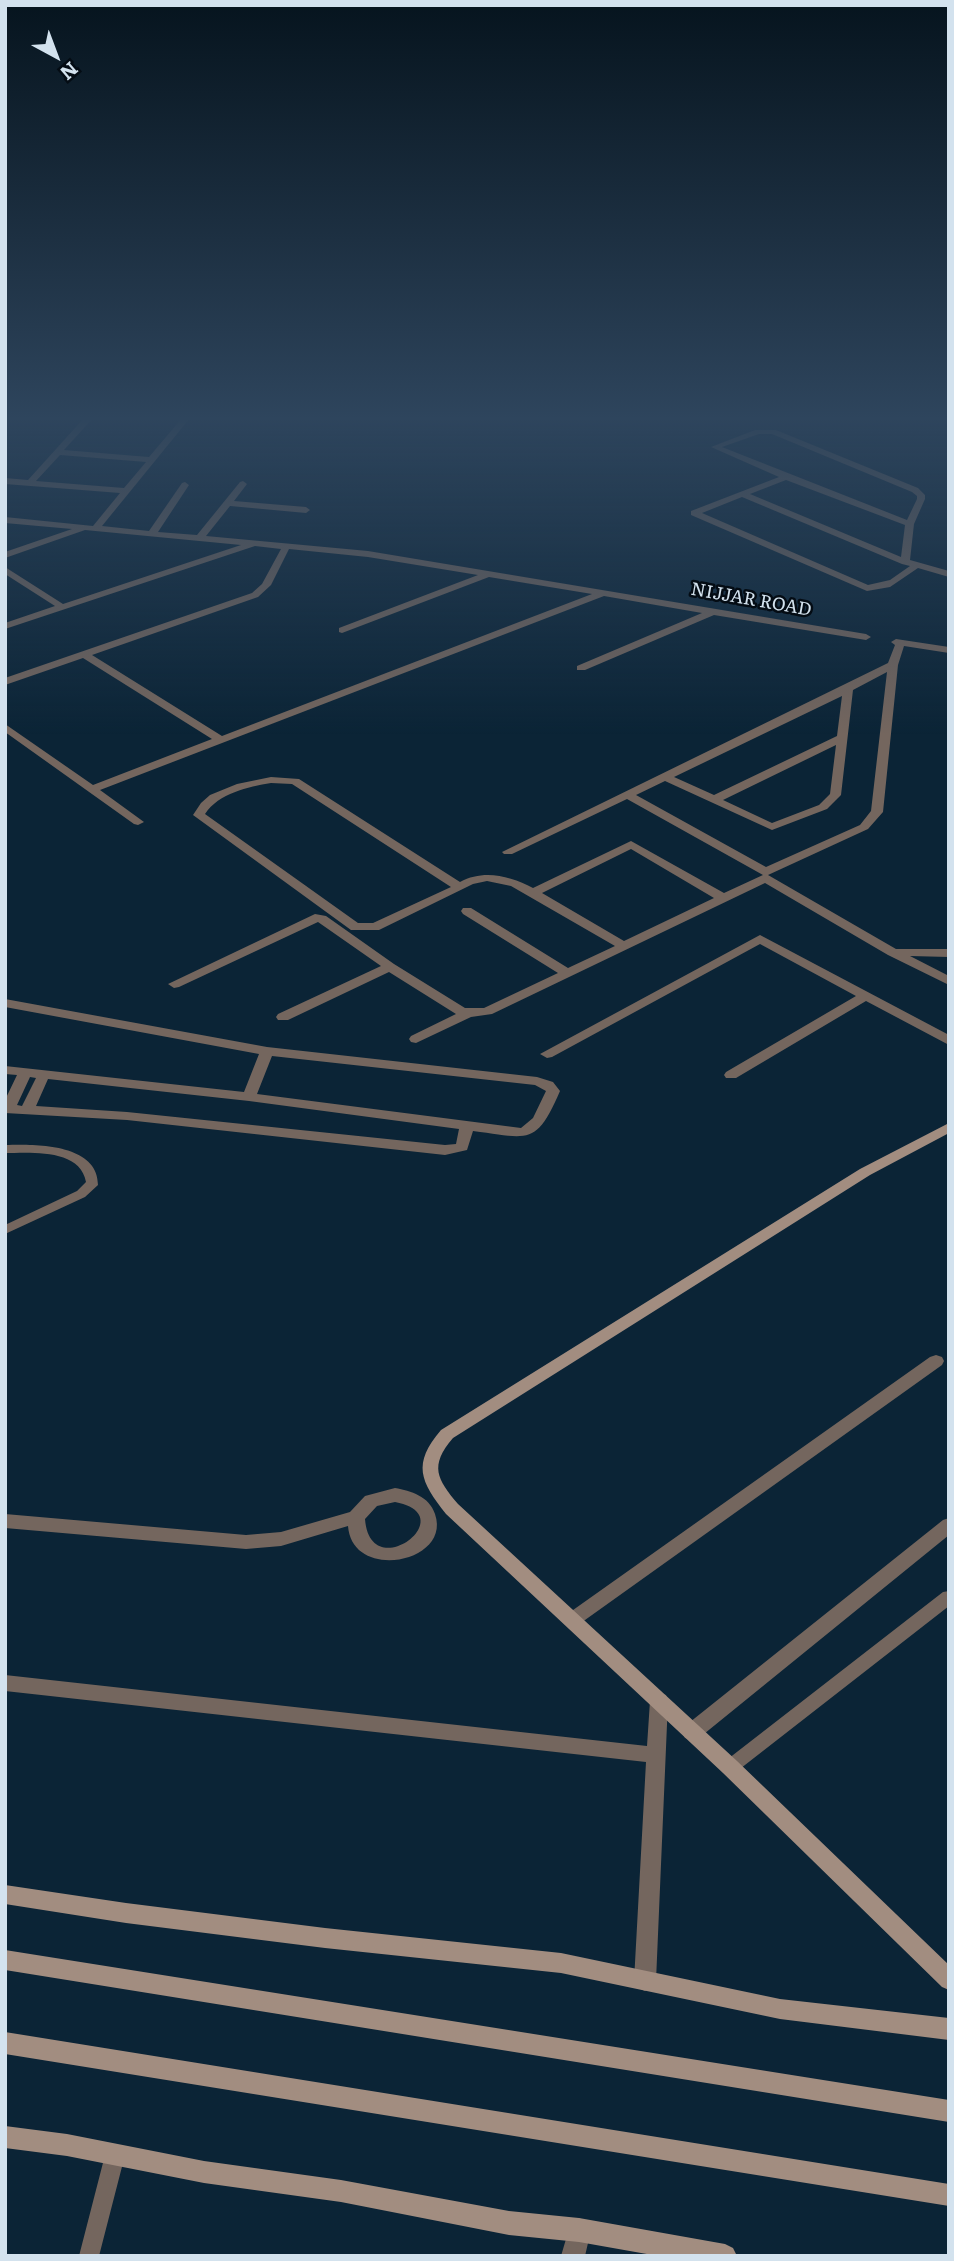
<!DOCTYPE html>
<style>
body{margin:0}
#map{position:relative;width:954px;height:2261px;overflow:hidden;background:#0b2436;font-family:Literata,serif}
canvas{display:block}
.frame{position:absolute;inset:0;border:7px solid #d3e2ee;pointer-events:none}
.north{position:absolute;left:21px;top:21px;width:70px;height:70px;-webkit-text-stroke:5px #040c14;paint-order:stroke;rotate:139deg;font-size:19px;font-weight:700;line-height:28px;text-align:center;color:#d3e2ee}
.north::after{content:'';display:block;margin:auto;width:24px;height:32px;background:#d3e2ee;clip-path:polygon(50% 0,100% 100%,50% 72%,0 100%)}
</style>
<div id="map">
<canvas width="954" height="2261"></canvas>
<div class="frame"></div>
<div class="north">N</div>
</div>
<script>
const g = document.querySelector('canvas').getContext('2d');
g.lineJoin = 'round';
function fill(path, color) {
  g.fillStyle = color;
  g.fill(path, 'evenodd');
}
function write(font, color, halo, rows, align = 'center') {
  g.font = font + ' Literata,serif';
  g.lineWidth = 5;
  g.setLineDash([]);
  g.textBaseline = 'middle';
  g.strokeStyle = halo;
  g.fillStyle = color;
  for (const [text, x, y, turn = 0] of rows) {
    g.save();
    g.translate(x, y);
    g.rotate((+turn || 0) * Math.PI / 180);
    g.textAlign = isNaN(turn) ? turn : align;
    if (halo) g.strokeText(text, 0, 0);
    g.fillText(text, 0, 0);
    g.restore();
  }
}
const lane = new Path2D(`
 M5,1145c29,-1 93,-2 93,40l-13,12 -80,37v-9l72,-34 9,-9c-6,-34 -56,-29 -81,-29z
 M949,1591v15l-213,166 -6,2 -6,-2 -2,-5 2,-5 219,-170z
 M115,2145l7,3 3,7 -26,101h-20l26,-101 3,-7z`);
const street = new Path2D(`
 M84,418h9l-29,32 85,7 33,-39h8l-88,108 47,5 33,-48 3,-1 4,3 -31,47 39,3 43,-53 3,-1 4,3 -13,17 72,6 4,3 -4,3 -76,-7 -24,30 162,15 498,83 5,3 -5,3 -152,-25 -129,55h-8v-4l125,-53 -98,-17 -504,194 44,32 -6,3 -4,-1 -129,-92v-8l88,61 119,-46 -129,-81 -78,27v-7l247,-85 10,-9 19,-35 -26,-3 -250,83v-6l50,-17 -50,-32v-7l58,37 178,-59 -156,-15 -80,28v-6l67,-23 -67,-6v-6l88,9 27,-33 -115,-9v-6l23,2zM60,455l86,7 -22,26 -88,-7zM289,549l79,8 110,18 -139,53v4l3,1 147,-56 103,17 -370,142 -130,-81 166,-58 13,-12z
 M755,430h21l142,58 7,7v4l-11,25 -4,36 39,11v6l-31,-9 -28,19 -23,4 -176,-76v-4l88,-34 -68,-30zM759,434h13l140,58 5,4v3l-10,21 -185,-73zM786,480l119,45 -4,32 -151,-63zM742,497l160,67 8,2 -20,14 -22,5 -166,-72z
 M896,639l53,8v6l-45,-7 -6,19 -15,147 -15,17 -100,46 128,74h53v8l-39,-1 39,20v9l-61,-30 -123,-72 -273,131 -21,3 -55,26 -5,-1 -2,-3 2,-3 45,-22 -67,-42 -101,48h-10l-2,-3 2,-3 103,-48 -63,-44 -139,65 -5,1 -6,-4 147,-70 11,2 68,48 71,44h19l74,-35 -95,-59 -2,-3 2,-3h8l97,60 47,-22 -104,-60 -24,-5 -14,3 -94,46h-28l-158,-115 8,-12 9,-8 27,-11 34,-7 28,2 161,103c24,-13 50,-6 73,6l98,-47 93,52 39,-18 -136,-76 -115,55h-8l-2,-2 386,-189 7,-18 -4,-3zM887,672l-16,139 -11,14 -94,42 -130,-72 29,-14 107,49 55,-21 14,-14 12,-105zM842,696l-5,40 -123,59 -40,-18zM836,745l-6,49 -11,11 -47,18 -49,-23zM271,783l21,1 159,103 -78,36h-15l-153,-109c14,-21 43,-27 66,-31zM631,849l83,49 -90,43 -82,-48z
 M760,935l189,100v10l-83,-44 -130,77h-10l-2,-3 2,-3 130,-76 -96,-52 -208,113 -5,1 -7,-4z
 M5,999l262,48 270,30 16,5 7,9c-24,56 -32,47 -87,40l-6,19 -22,5 -318,-35 -122,-7v-13l12,-25 -12,-1v-8l239,26 15,-38 -254,-47zM272,1056l263,29 11,6 -13,27 -12,10 -264,-34zM30,1077l6,1 -14,28 -5,-1zM48,1079l201,22 210,28 -3,15 -11,1 -318,-33 -91,-6z
 M936,1355l6,2 2,4 -2,4 -364,260 -6,3 -6,-3 -3,-5 3,-5 364,-258z
 M395,1488c16,3 34,8 40,26 17,49 -83,68 -87,12l-67,20 -35,3 -241,-21v-14l241,21 35,-3 69,-20 15,-16zM395,1502c70,13 -25,85 -30,17l12,-13z
 M949,1518v17l-250,203 -7,2 -7,-2 -3,-6 3,-6 258,-206z
 M5,1675l642,71 3,-45 2,-6 7,-2 7,2 2,6 -12,280 -4,7 -7,3 -7,-3 -4,-7 12,-219 -641,-71z
 M579,2218l8,4 4,8 -6,26h-24l10,-34z`);
const secondary = new Path2D(`
 M949,1123v10l-79,42 -417,263c-24,28 -16,41 5,66l279,257 212,204v25l-7,-3 -219,-214 -277,-259c-26,-33 -34,-50 -5,-84l419,-261z
 M5,1885l121,18 199,25 236,25 219,46 169,19v22l-169,-21 -219,-46 -236,-25 -199,-25 -121,-19z
 M5,1950l944,150v22l-944,-152z
 M5,2032l944,152v22l-944,-152z
 M5,2126l62,8 137,27 137,19 168,31 70,7 146,26 8,4 4,8h-79l-79,-14 -70,-7 -168,-33 -137,-19 -137,-27 -62,-8z`);
const farStreetnames = [
 ["NIJJAR ROAD",751,600,10]
];
fill(lane, '#74665e');
fill(street, '#74665e');
fill(secondary, '#a28d80');
const sky = g.createLinearGradient(0, 0, 0, 735);
sky.addColorStop(0, '#06141e');
sky.addColorStop(0.57, '#2e455d');
sky.addColorStop(1, '#2e455d00');
g.fillStyle = sky;
g.fillRect(0, 0, 954, 735);
write('18px', '#d3e2ee', '#040c14', farStreetnames);
</script>
